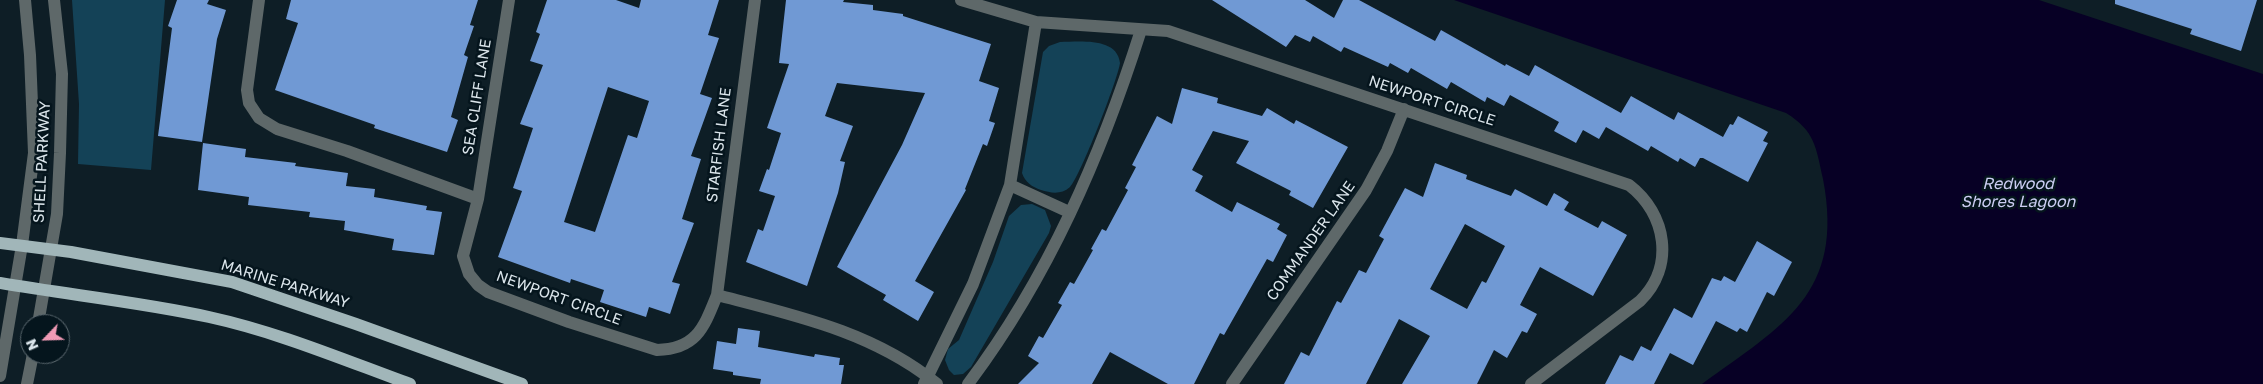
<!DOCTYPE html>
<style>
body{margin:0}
#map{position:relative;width:2263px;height:384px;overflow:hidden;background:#0e1e26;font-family:"Golos Text",sans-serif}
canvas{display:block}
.north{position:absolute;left:20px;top:314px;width:50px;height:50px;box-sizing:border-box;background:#05151d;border:1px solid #5b686f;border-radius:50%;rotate:246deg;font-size:14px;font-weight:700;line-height:20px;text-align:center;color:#dbe5eb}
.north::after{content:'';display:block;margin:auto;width:18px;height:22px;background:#f09ab5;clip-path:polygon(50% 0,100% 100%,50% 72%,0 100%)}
</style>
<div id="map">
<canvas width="2263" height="384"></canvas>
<div class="north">N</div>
</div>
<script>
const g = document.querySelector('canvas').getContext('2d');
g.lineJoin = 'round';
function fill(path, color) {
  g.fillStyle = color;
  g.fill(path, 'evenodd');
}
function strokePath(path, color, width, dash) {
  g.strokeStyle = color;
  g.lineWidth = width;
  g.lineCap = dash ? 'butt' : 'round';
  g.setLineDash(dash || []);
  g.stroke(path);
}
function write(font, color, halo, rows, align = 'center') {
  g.font = font + ' "Golos Text",sans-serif';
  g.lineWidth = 5;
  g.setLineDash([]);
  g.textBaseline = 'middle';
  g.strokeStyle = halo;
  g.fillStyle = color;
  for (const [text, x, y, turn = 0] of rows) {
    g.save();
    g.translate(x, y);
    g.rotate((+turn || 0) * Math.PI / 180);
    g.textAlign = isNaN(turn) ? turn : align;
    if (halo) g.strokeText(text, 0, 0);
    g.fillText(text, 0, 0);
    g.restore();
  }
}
const green = new Path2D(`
 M72,0h93l-14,170 -73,-6 1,-60z
 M1060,42c20,0 57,-5 60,21 -2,16 -40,114 -50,124 -9,8 -19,6 -29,3 -9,-3 -16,-8 -19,-17l21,-121 6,-6z
 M1032,204l13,6 6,16 -2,7 -78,134 -8,7 -9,1 -5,-5 -4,-10 3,-11 11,-9 34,-78 16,-46 12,-11z`);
const water = new Path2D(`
 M1454,0h585l224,74v310h-561c81,-59 143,-90 121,-205 -7,-32 -8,-48 -37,-66z`);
const building = new Path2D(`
 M177,0h32l-2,4 19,6 -9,29 -15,103 -44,-6 14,-108 -4,-2z
 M291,0h187l-8,25 4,1 -10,29 4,2 -17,60 7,3 -11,32 -73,-24 1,-3 -100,-35 23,-67 -12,-4z
 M547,0h69l23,8 2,-8h78l-11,35 11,3 -19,56 12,4 -21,58 10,3 -19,60 12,4 -22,59 8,2 -10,30 -21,-7 -3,10 -46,-15 4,-12 -33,-11 -1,4 -72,-26 24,-66 -9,-3 20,-60 -13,-4 23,-59 -13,-4 10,-27 -4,-2zM608,87l41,14 -12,37 -9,-3 -33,97 -31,-10z
 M786,0h58l-1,2 30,3v5l30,4v2l88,28 -12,37 20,7 -10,33 6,2 -8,23 -4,-2 -18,45 1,1 -51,91 19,11 -16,29 -35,-21 3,-5 -49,-28 65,-122 23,-52 -88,-10 -12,33 28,10 -13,35 5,1 -7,31 -31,93 -61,-24 12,-33 5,2 12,-35 -16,-5 8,-22 2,1 12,-37 -14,-5 22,-64 -10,-1z
 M1212,0h93l29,18 9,-18h16l76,41 6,-11 64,36 1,-2 23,12 6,-11 86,48 10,-17 43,24 4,-8 45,25 7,-13 3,1 5,-9 30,16 -5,9 5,2 -20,39 -45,-24h-3l-5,9 -15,-9 -2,4 -27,-16 -3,5 -42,-24 -7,12 -16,-9 -7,13 -22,-12 5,-9 -49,-27 -6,11 -17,-9 -2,5 -34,-20 -4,7 -36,-21 -3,5 -18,-10 -2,4 -44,-20 -3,5 -28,-16 -3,6 -15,-7 -9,12z
 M2115,0h142l-16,51 -51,-17 2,-5 -77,-25z
 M1182,88l36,10 -1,5 45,13 5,-8 27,16 2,-4 52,27 -35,61 -24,-13 2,-4 -55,-28 13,-22 -36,-10 -21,39 11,6 -8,15 37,21 5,-10 43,22 -3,5 10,6 -14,27 -6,-3 -43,76 -4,-2 -26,51h-26l-58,-32 -18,32h-74l21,-21 -11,-7 11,-20 4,2 19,-33 -4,-2 12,-21 4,2 19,-34 -2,-1 11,-20 4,2 22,-41 -3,-2 11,-21 -4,-2 25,-49 15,8z
 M203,143l43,6 -1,8 51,6 -1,3 53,7 -2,13 29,3 -1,8 53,9 -1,4 16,2 -8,43 -42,-5 2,-11 -50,-9 1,-9 -36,-4 1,-5 -62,-7 1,-8 -51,-7z
 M1435,163l32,12 -1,4 45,17 4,-7 32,17 7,-13 15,9 -5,8 34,18 4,-7 25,14 -34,61 -53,-29 -20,38 17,9 -10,19 -5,-2 -15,27 -13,-8 -17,34h-75l28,-48 -31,-17 -33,65h-82l17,-32 8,4 28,-55 4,2 18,-33 7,3 18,-34 -5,-3 26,-48 18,9zM1465,224l40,22 -19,37 -4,-2 -15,28 -37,-20z
 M1757,241l35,21 -18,34 -7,-4 -20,40 -7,-4 -3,4 -21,-11 -23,44 -23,-12 -16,31h-49l15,-29 13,6 8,-15 10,5 23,-43 18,10 20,-40 9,3 3,-5 11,6z
 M738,328l22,3 -2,16 56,10 1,-3 25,4 -1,7h5l-3,19h-81l1,-5 -28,-4v-3l-20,-3 4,-28 19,3z`);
const minor = new Path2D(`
 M259,0l-12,90 2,13 10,15 18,11 70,22 131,48 -15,57 6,18 9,11 10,7 81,30 88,28c40,-1 47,-23 60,-55 77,20 157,37 220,89
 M961,0l75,22 132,9 461,154c38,29 46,82 11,116l-109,83
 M1010,185l59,27
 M478,199l31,-199
 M717,295l38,-295
 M38,324l19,-110 3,-61 2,-79 -8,-74
 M0,376l22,-131 12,-92 -4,-98 -5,-55
 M27,384l6,-30
 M924,384l49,-100 37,-99 26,-163
 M968,384c80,-106 133,-228 173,-354
 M1232,384l134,-194 21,-39 17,-42`);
const major = new Path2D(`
 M0,243l71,9 161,30 124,42 166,60
 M0,283c70,12 140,19 209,34 69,15 135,43 201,67`);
const streetNames = [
 ["SEA CLIFF LANE",477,97,-81],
 ["NEWPORT CIRCLE",1432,101,18],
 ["STARFISH LANE",719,145,-83],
 ["SHELL PARKWAY",42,162,-87],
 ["COMMANDER LANE",1311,241,-55],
 ["MARINE PARKWAY",285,284,17],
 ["NEWPORT CIRCLE",559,298,20]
];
const waterNames = [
 ["Redwood",2018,184],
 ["Shores Lagoon",2018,202]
];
fill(green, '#144257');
fill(water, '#070025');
fill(building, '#7099d4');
strokePath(minor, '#5e6869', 12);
strokePath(major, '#a1b6b9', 12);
write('15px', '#dbe5eb', '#05151d', streetNames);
write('italic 16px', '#cbcdf2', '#05151d', waterNames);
</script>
